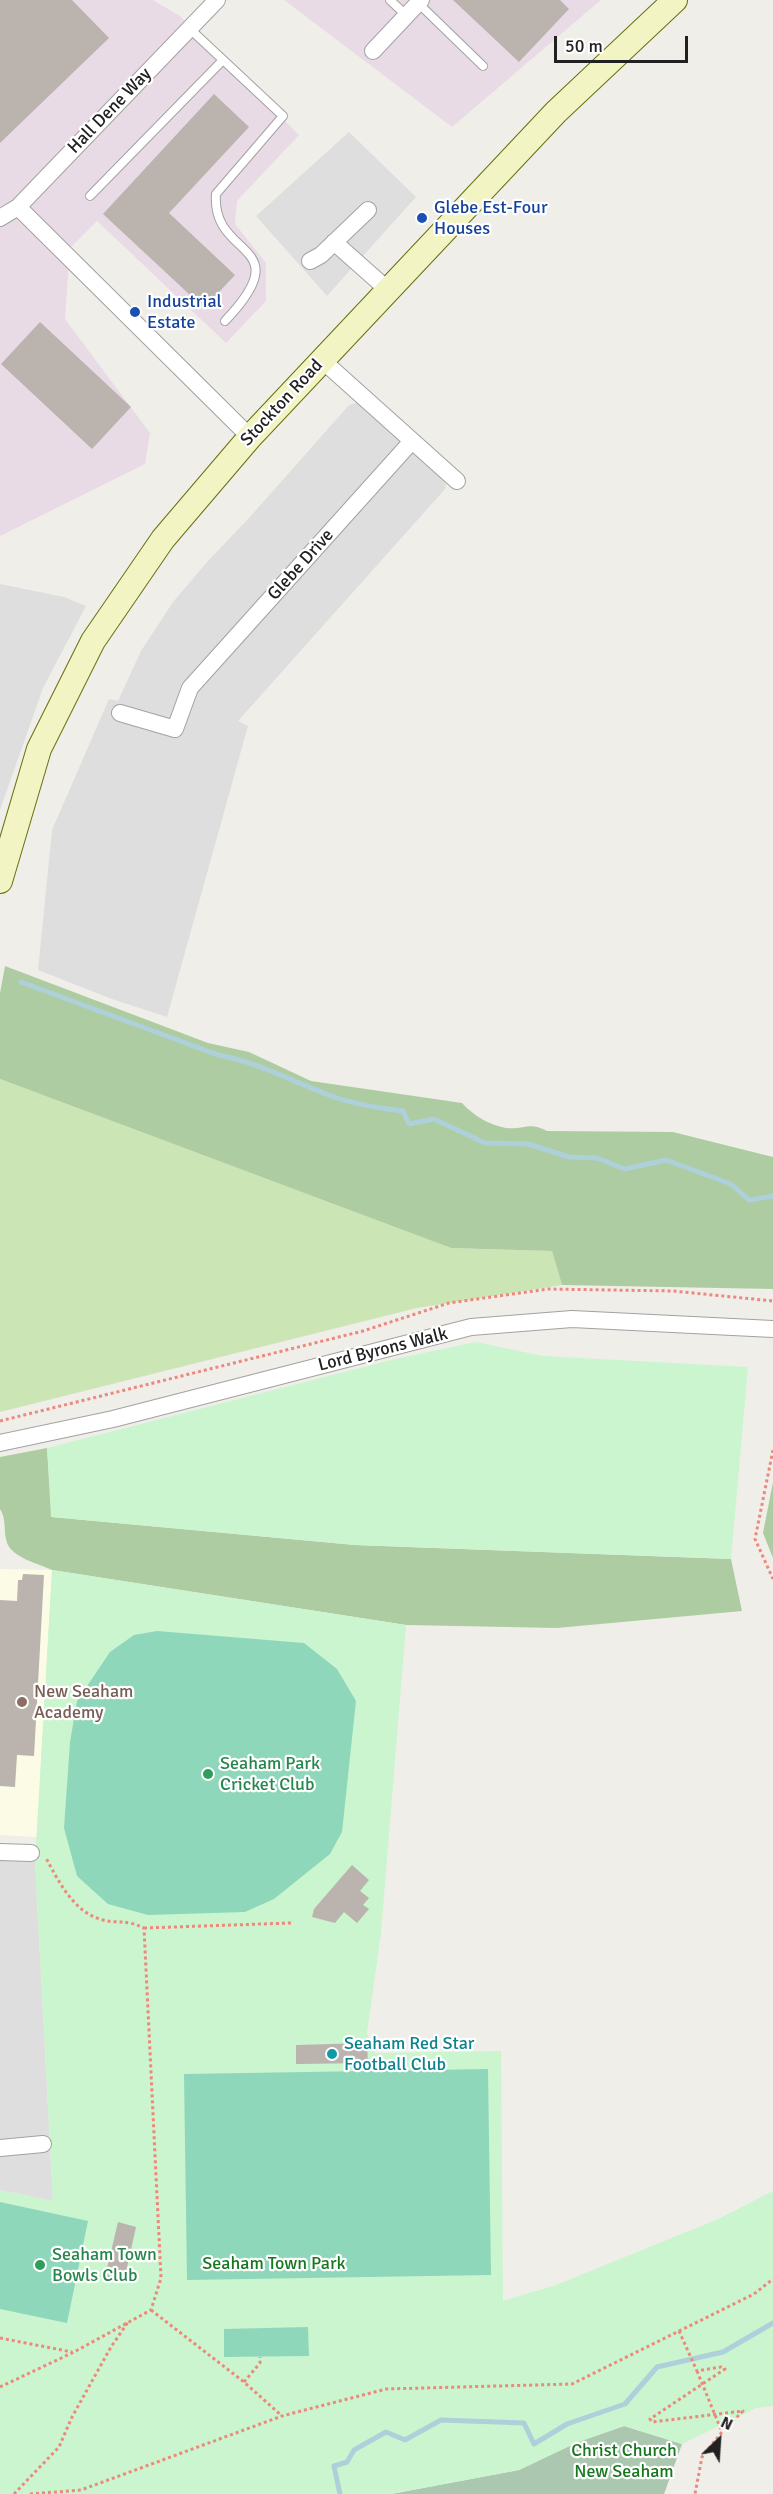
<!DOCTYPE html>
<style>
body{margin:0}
#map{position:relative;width:773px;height:2494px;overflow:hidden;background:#f0eee9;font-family:Signika,sans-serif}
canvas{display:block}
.north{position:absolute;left:689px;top:2410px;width:60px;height:60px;-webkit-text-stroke:4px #fff;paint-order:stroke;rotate:25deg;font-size:16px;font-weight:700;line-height:24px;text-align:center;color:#212121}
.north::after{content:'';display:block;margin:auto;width:21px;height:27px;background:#212121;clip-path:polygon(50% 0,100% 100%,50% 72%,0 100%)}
.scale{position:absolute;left:554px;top:36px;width:134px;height:27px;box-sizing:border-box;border:3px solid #212121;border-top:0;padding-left:8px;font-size:18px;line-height:21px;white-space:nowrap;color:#212121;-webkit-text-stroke:4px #fff;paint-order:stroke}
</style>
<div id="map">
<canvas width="773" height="2494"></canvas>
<div class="north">N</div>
<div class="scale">50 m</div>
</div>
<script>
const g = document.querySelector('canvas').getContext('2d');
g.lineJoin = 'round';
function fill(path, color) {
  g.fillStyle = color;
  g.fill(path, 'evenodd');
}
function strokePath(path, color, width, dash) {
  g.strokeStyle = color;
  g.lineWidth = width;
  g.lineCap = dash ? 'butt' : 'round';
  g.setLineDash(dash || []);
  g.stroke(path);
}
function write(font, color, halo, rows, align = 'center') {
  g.font = font + ' Signika,sans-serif';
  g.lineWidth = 4.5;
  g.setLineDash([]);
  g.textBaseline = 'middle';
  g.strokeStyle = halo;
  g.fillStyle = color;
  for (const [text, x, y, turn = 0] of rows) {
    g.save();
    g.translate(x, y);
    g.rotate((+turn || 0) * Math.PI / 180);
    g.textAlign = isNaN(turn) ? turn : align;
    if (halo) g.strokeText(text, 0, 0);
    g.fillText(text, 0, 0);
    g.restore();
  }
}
const residential = new Path2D(`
 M349,132l67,65 -89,99 -71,-80z
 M359,402l85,75 2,11 -208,233 10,5 -81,291 -55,-18 -74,-29 14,-140 57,-131 9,2 23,-50 32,-49 34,-40 42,-44 100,-113z
 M0,584l64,13 22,9 -43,82 -43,122z
 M0,1861h35l18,340 -53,-11z`);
const industrial = new Path2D(`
 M0,0h153l27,16 119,119 -62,66 -2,23 31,39v38l-40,42 -129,-122 -27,27 -5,71 85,114 -5,31 -145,72z
 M284,0h317l-149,127z`);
const education = new Path2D(`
 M0,1569l52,1 -15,267 -37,-2z`);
const grass = new Path2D(`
 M0,1079l451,169 101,3 10,34 -145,23 -417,104z`);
const forest = new Path2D(`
 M5,966l203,77 41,9 62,29 151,22c11,12 27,22 44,25 18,2 23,-7 41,3l126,1 100,25v132l-211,-4 -10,-34 -101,-3 -451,-169v-86z
 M47,1448l5,69 303,28 376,14 11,52 -185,17 -151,-3 -354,-55c-13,-6 -39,-12 -45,-27 -4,-12 0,-23 -7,-34v-52z
 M773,1482v76l-10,-25z`);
const cemetery = new Path2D(`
 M624,2426l58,18 -18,50h-273l128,-24 59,-28z`);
const park = new Path2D(`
 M476,1342l67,14 205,11 -17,192 -376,-14 -304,-28 -4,-69 348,-89z
 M52,1570l354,55 -25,308 -14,100 8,20 126,-2 2,250 53,-16 160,-65 57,-29v215l-17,2 -74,36 -58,-18 -46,16 -59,28 -128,24h-391v-304l53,11 -18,-340z`);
const pitch = new Path2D(`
 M157,1631l147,12 33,26 19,32 -14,131 -12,22 -56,45 -29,13 -97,3 -40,-11 -31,-28 -13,-48 6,-86 7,-41 33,-49 24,-17z
 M488,2069l3,206 -304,5 -3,-206z
 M0,2202l88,19 -21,102 -67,-14z
 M308,2327l1,29 -85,1v-28z`);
const stream = new Path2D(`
 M21,982l197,73c39,7 72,25 108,39 25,10 51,14 77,17l6,13 25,-5 51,24 43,1 41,13 28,1 28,11 41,-9 65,24 18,16 24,-4
 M340,2494l-6,-28 13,-4 7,-12 32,-18 19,8 36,-20 83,3 10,21 33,-20 58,-20 32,-37 66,-15 50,-29`);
const building = new Path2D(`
 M0,0h72l37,38 -109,105z
 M453,0h107l9,9 -50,53z
 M214,94l35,33 -80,86 66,62 -31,33 -101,-94z
 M40,322l91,85 -39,42 -91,-85z
 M23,1574l21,1 -10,181 -17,-1 -2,32 -15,-1v-186l17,1 1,-21h4z
 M352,1865l17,15 -9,11 9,7 -6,7 6,4 -12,14 -13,-11 -9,11 -23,-6 2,-8z
 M367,2043l1,20 -72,1v-19z
 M118,2222l18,5 -12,54 -19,-4z`);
const path = new Path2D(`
 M0,1421l363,-90 86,-28 99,-14 125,2 100,10
 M773,1450l-18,89 18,40
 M144,1928l147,-5
 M151,2310l93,72 38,34
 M679,2331l18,40 24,-4 4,2 -75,50 2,3 91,-11 -21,21 -20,25 -7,37
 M0,2338l72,14
 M697,2371l25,61
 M244,2382l16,-19v-6
 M0,2387l74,-35 77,-42 10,-32 -17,-350c-19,-9 -24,-4 -41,-8 -29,-7 -44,-38 -57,-62
 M14,2494l45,-47 13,-30 39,-70 17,-25
 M30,2494l51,-4 201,-74 104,-27 186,-5 182,-90 19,-15`);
const lane = new Path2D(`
 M390,0l16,15
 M418,3l65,63
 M190,29l93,87 -67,78c-5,66 85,47 9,127
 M90,196l133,-136`);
const street = new Path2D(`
 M373,51l48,-51
 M18,207l232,230
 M0,218l18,-11 199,-207
 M334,242l54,48
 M310,261l11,-6 47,-45
 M322,360l135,121
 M120,713l55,16 15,-41 222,-247
 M0,1443l113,-24 358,-92 101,-8 201,10
 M0,1852l31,1
 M0,2148l43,-4`);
const secondary = new Path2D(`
 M0,881l39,-132 54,-108 70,-102 87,-102 306,-325 119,-112`);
const markers = [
 [422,218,6,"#1a4fb4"],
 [135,312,6,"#1a4fb4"],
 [22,1702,6,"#8d6e63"],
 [208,1774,6,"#2e9e5b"],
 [332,2054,6,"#0f9aa8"],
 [40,2265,6,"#2e9e5b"]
];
const streetNames = [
 ["Hall Dene Way",110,111,-46],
 ["Stockton Road",282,403,-47],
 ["Glebe Drive",301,565,-48],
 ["Lord Byrons Walk",383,1350,-14]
];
const transitNames = [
 ["Glebe Est-Four",434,208],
 ["Houses",434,229],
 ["Industrial",147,302],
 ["Estate",147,323]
];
const educationNames = [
 ["New Seaham",34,1692],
 ["Academy",34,1713]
];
const leisureNames = [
 ["Seaham Park",220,1764],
 ["Cricket Club",220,1785],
 ["Seaham Town",52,2255],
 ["Bowls Club",52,2276]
];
const cultureNames = [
 ["Seaham Red Star",344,2044],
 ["Football Club",344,2065]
];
const parkNames = [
 ["Seaham Town Park",274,2264],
 ["Christ Church",624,2451],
 ["New Seaham",624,2472]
];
fill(residential, '#dfdede');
fill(industrial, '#e9dbe6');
fill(education, '#fcfce6');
fill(grass, '#cce5b4');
fill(forest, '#aecca2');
fill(cemetery, '#acc7b0');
fill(park, '#cbf5ce');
fill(pitch, '#8fd7bb');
strokePath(stream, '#aed0da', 5);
fill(building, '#bab3ae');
strokePath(lane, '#a2a2a2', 10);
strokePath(street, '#a2a2a2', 18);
strokePath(secondary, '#667010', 26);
strokePath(path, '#ed887d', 3, [3, 3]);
strokePath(lane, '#fff', 8);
strokePath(street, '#fff', 16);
strokePath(secondary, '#f2f4c3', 24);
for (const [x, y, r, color] of markers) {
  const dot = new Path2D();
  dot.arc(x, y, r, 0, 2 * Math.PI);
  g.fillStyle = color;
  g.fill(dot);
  strokePath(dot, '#fff', 2);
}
write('18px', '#212121', '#fff', streetNames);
write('18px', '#164399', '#fff', transitNames, 'left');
write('18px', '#785e54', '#fff', educationNames, 'left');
write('18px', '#27864d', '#fff', leisureNames, 'left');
write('18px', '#0d838f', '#fff', cultureNames, 'left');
write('18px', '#17771f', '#fff', parkNames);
</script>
